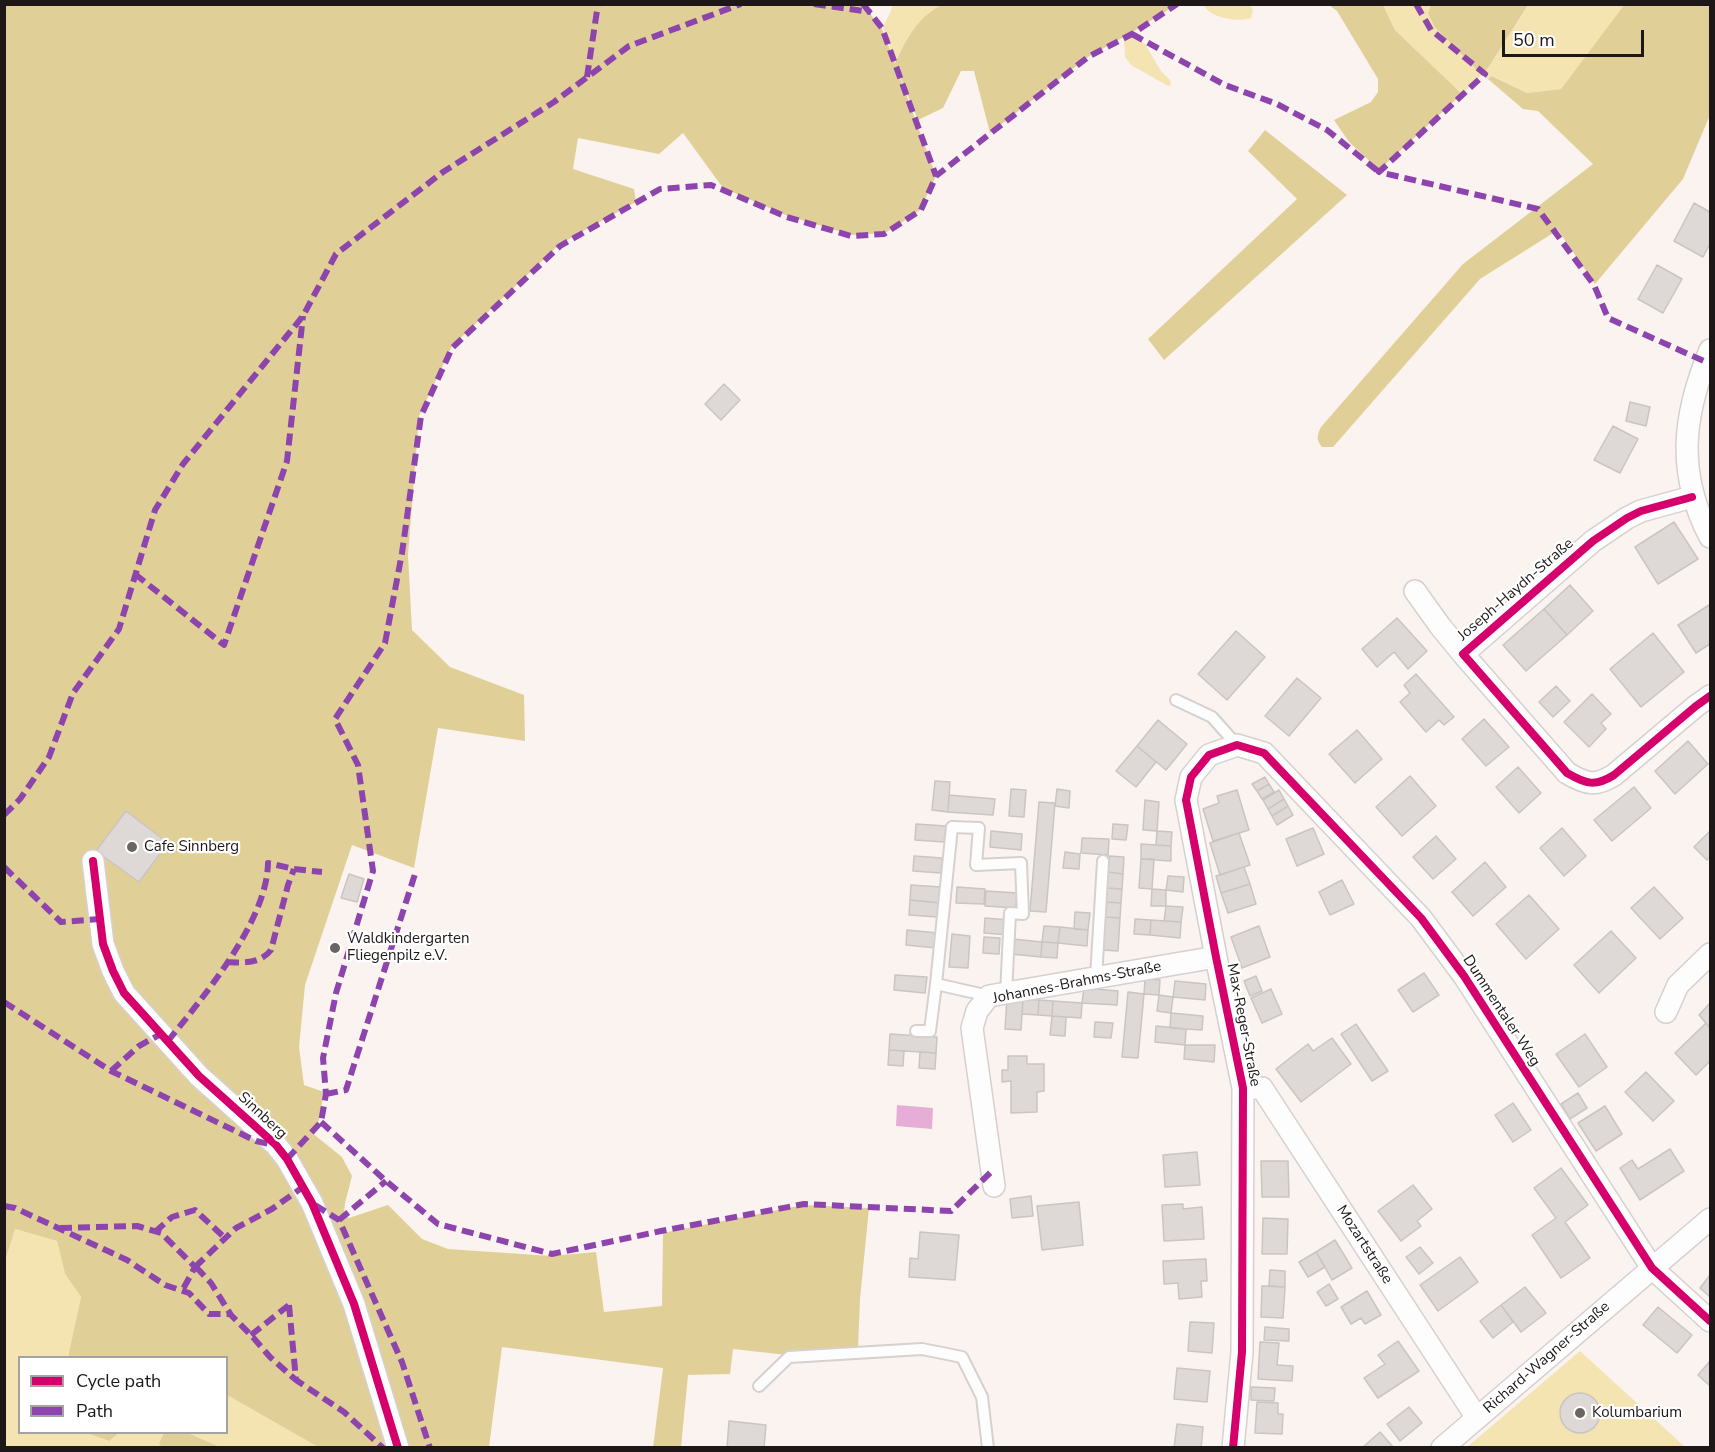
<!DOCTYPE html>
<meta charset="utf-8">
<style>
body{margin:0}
#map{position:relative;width:1715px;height:1452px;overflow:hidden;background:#faf3f0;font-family:"Nunito Sans",sans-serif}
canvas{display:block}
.frame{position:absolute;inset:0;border:6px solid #1d1817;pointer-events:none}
.legend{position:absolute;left:18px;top:1356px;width:210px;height:78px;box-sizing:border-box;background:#fff;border:2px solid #a5a3a2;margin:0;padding:8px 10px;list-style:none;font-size:18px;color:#1d1817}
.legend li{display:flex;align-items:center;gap:12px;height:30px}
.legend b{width:30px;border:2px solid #a5a3a2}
.scale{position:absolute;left:1502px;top:30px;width:142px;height:27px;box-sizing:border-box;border:3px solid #1d1817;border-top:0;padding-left:8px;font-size:18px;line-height:21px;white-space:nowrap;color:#1d1817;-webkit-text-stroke:4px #fff;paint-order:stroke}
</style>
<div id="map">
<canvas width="1715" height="1452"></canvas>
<div class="frame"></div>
<ul class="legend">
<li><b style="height:8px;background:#d6006c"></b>Cycle path</li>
<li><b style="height:8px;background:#8e44ad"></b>Path</li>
</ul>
<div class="scale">50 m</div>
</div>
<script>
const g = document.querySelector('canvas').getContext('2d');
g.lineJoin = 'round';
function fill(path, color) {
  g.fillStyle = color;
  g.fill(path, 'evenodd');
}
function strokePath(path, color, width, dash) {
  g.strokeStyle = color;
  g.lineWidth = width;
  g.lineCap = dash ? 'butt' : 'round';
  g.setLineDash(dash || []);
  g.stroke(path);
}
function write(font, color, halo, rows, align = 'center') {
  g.font = font + ' "Nunito Sans",sans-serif';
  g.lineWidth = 4.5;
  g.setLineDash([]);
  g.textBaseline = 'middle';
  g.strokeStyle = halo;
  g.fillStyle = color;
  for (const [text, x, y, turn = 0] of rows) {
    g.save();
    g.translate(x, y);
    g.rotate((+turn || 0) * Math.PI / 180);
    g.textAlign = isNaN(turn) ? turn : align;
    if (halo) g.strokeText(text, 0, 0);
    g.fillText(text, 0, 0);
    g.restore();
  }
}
const green = new Path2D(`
 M892,5h49c-25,14 -34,33 -46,57l-12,-35 8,-16z
 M1203,5h47l3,5 -2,8c-10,4 -32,1 -41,-6 -3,-2 -5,-5 -7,-7z
 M1383,5h48l-3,8 62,52 38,-60h97l-64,84 -34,4 -34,-17 -5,3 -6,-4 -20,19 -67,-64z
 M1131,34l14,10 16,27 9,9 1,5 -3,1 -37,-21 -6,-8 -1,-19z
 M15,1229l42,12 8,33 16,23 -12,55v5l-49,1v74l66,1 22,8 11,-8h45l-5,10 2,4 -156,1 -1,-187z
 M1580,1351l105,96h-218z
 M227,1395l91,52h-98l-32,-14 38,-1z`);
const forest = new Path2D(`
 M1625,4l85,1v110l-27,64 -88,105 -37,-54 -78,49 -147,168h-11c-6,-7 -5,-12 -1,-20l142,-163 130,-100 -55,-53 -15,-2 -35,-30 4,-3 35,17 34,-4z
 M5,5h858l19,24 13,34c12,-25 21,-44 46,-58h235l-45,28 -43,24 -98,76 -16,-62h-13l-18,37 -25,12 -23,-56 41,112 -16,34 -16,11 -19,12 -33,2 -64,-19 -65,-28 -40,-55 -24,21 -81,-16 -5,31 61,20 2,13 -76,42 -108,102 -33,70 -11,139 4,75 38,37 74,28 1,46 -87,-13 -24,140 -62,-23 -47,140 -6,62 5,38 20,7 -5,28 -8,12 31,25 10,19 -7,27 -1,10 5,5 39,-13 34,34 26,10 103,7 45,-4 8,60 58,-6 1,-73 140,-28 66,3 -9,91 -2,51 -71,5 -54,-6 -3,25 -42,1 -7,72 -28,1 10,-80 -161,-21 -13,100h-171l-91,-52 -1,-37 -157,-1v-5l12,-55 -16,-23 -8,-33 -42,-12 -10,32z
 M1329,5h54l12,25 67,64 -83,76 -30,-28 -15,-22 37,-18 7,-10v-13l-41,-68z
 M1431,5v-1l97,1 -38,60 -8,10 -48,-49 -6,-13z
 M1265,130l82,65 -183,165 -16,-21 149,-140 -49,-48z
 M86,1433h33l-10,8z
 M164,1433h24l32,14h-59l-2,-4z`);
const water = new Path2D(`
 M897,1105l36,3 -1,21 -36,-3z`);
const building = new Path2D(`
 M1694,203l16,9v32l-7,13 -29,-16z
 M1657,265l25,14 -19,34 -25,-14z
 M724,384l16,16 -19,20 -16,-16z
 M1630,402l20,5 -4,19 -20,-5z
 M1613,426l25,13 -18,34 -26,-13z
 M1674,522l24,37 -40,25 -23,-37z
 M1570,585l23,26 -26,24 -23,-26z
 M1709,605l1,3v36l-14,9 -18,-28z
 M1544,609l23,26 -41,36 -23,-26z
 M1397,618l30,33 -19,18 -14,-17 -17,15 -15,-18z
 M1236,631l29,26 -38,43 -29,-26z
 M1653,633l31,39 -43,35 -31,-38z
 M1416,674l38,43 -10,8 -5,-5 -13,12 -26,-30 10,-9 -6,-8z
 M1297,678l24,20 -32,38 -24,-20z
 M1556,686l14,15 -17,16 -14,-15z
 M1592,694l19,20 -10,9 5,6 -17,18 -25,-25z
 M1484,719l25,28 -23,19 -24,-27z
 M1158,720l29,24 -21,26 -29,-24z
 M1357,730l25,29 -27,24 -26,-29z
 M1688,741l20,23 -33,30 -20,-23z
 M1137,746l19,16 -20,25 -20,-16z
 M1518,767l23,26 -22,20 -23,-26z
 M1410,776l26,30 -34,30 -26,-29z
 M1265,777l4,7 -12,7 -5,-7z
 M935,781l15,1 -2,30 -16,-2z
 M1269,784l5,8 -12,7 -5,-8z
 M1634,787l17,21 -39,33 -18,-21z
 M1011,789l15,1 -2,27 -15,-1z
 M1057,789l13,2 -1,17 -14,-2z
 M1237,790l12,40 -36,11 -10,-32 16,-6 -2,-7z
 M1279,790l5,9 -16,10 -5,-9z
 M949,795l46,4 -2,16 -45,-3z
 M1284,799l4,7 -16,10 -4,-7z
 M1145,800l14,2 -2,29 -14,-1z
 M1039,802l16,1 -9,109 -16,-1z
 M1288,806l5,9 -16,10 -5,-9z
 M126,811l42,32 -29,39 -43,-31z
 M916,824l30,2 -2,16 -29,-2z
 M1113,824l15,1 -2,15 -14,-1z
 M1313,828l11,26 -27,12 -11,-27z
 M1562,828l24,28 -22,20 -24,-28z
 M991,831l31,3 -1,16 -31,-3z
 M1157,831l15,1 -1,14 -15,-1z
 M1710,831v26l-3,3 -13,-13z
 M1239,833l11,32 -30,10 -10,-32z
 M1436,836l20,23 -23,20 -20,-22z
 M1082,838l27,1 -1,16 -27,-2z
 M1141,844l30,2v15l-30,-2z
 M1065,852l15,2 -1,15 -16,-1z
 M914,856l28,2 -1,15 -28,-2z
 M1109,856l15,1 -1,17 -15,-2z
 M1141,859h13l-2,30 -13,-1z
 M1485,862l21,25 -33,29 -21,-24z
 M1244,867l6,17 -29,9 -5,-17z
 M1108,872l15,2 -1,15 -15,-1z
 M349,874l15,5 -7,23 -16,-4z
 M1168,876l16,1 -1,15 -17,-2z
 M1342,880l12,24 -24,11 -11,-23z
 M1250,884l6,20 -28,9 -7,-20z
 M911,885l30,2 -1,16 -30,-3z
 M957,887l28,2 -1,15 -28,-1z
 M1654,887l29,31 -23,21 -29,-31z
 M1107,888l15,1 -1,14 -15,-1z
 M1152,889l14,1v16h-15z
 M986,891l31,2 -1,15 -31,-2z
 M1529,895l30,34 -33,30 -30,-35z
 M910,900l30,3 -2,14 -29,-2z
 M1106,902l15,1 -1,15 -15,-1z
 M1166,906l17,1 -2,15 -17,-1z
 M1075,912l15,1 -2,17 -14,-1z
 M1105,917l15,1 -2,33 -15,-1z
 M985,918l24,2v15l-25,-2z
 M1135,919l16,1 -1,15 -16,-1z
 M1151,920l30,2 -1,16 -30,-3z
 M1044,926l16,1 -2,16 -16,-1z
 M1259,926l11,31 -28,11 -11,-31z
 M1060,927l28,3 -1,16 -29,-3z
 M907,930l31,3 -2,15 -30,-3z
 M1611,931l25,27 -37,35 -25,-28z
 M952,934l18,2 -2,32 -19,-1z
 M984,937l16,1 -1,16 -16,-1z
 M1013,939l29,3 -1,15 -30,-3z
 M1042,942l16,1 -1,15 -16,-1z
 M1424,973l15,22 -26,17 -15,-22z
 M895,975l32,2 -2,16 -31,-3z
 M1256,976l6,15 -12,5 -6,-15z
 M1145,979l15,1 -1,15 -15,-1z
 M1175,981l31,3 -1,16 -32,-3z
 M1084,988l34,3 -1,14 -35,-2z
 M1271,989l11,25 -20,9 -11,-25z
 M1128,992l16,2 -6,64 -16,-1z
 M1159,995l14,2 -2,16 -14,-2z
 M1007,998l16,1 -2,31 -16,-1z
 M1023,999l16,1 -1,15 -16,-1z
 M1039,1000l14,1 -1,15 -14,-1z
 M1053,1001l29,2 -1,15 -29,-2z
 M1710,1003v25l-11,-13z
 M1171,1013l32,3 -1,14 -32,-2z
 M1052,1016l14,1 -1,19 -15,-1z
 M1095,1022l18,1 -2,15 -17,-1z
 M1706,1023l4,5v33l-14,14 -21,-22z
 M1356,1024l32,47 -16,10 -31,-47z
 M1156,1026l30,3 -1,16 -30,-3z
 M890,1034l47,3 -1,16 -47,-3z
 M1585,1034l22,33 -28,20 -23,-33z
 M1332,1038l19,26 -50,38 -25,-33 32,-25 5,7z
 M1185,1045h30l-1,17 -30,-3z
 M889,1050l15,1 -1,15 -15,-1z
 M920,1052l16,1 -1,16 -16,-1z
 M1008,1056h19v8h17v27l-7,1v20l-26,1v-32l-9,1v-12h6z
 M1646,1072l28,29 -21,20 -28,-29z
 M1578,1093l9,15 -17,11 -9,-15z
 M1513,1103l18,27 -18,12 -18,-27z
 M1605,1106l17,28 -26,17 -18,-28z
 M1670,1149l14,22 -44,29 -20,-32 12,-8 6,9z
 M1197,1152l3,33 -35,2 -2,-32z
 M1261,1161h27l1,36h-27z
 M1561,1168l27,37 -23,17 25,36 -29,20 -29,-43 24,-17 -22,-30z
 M1413,1185l19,24 -15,12 4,5 -20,15 -23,-30z
 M1031,1196l2,20 -21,2 -2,-19z
 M1079,1202l4,43 -41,5 -5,-44z
 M1183,1204v5l19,-2 2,32 -40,2 -2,-36z
 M1263,1218l25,1 -1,35h-25z
 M920,1232l39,3 -4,45 -46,-3 1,-19 8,1z
 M1335,1240l17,28 -20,12 -16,-28z
 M1420,1247l13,16 -14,11 -13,-17z
 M1316,1252l9,15 -17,10 -9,-15z
 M1460,1257l18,25 -40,29 -18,-26z
 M1206,1259l1,22h-6l1,16 -23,2 -1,-16 -14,1 -1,-23z
 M1270,1270l15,1v16l-16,-1z
 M1710,1275v22l-10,-9z
 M1329,1284l9,15 -12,7 -9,-14z
 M1262,1286l23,1 -2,31 -22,-1z
 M1525,1287l21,26 -25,19 -20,-27z
 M1367,1291l14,24 -16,9 -4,-6 -10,6 -10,-17z
 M1501,1305l12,17 -20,16 -13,-17z
 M1658,1307l34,28 -15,18 -34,-28z
 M1190,1322l24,1 -2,30 -24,-2z
 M1265,1327l24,2v12l-25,-1z
 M1398,1341l21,30 -41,27 -14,-20 21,-14 -7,-9z
 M1260,1342l19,1 -2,22 16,1 -1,15 -34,-2z
 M1710,1361v25l-12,-11z
 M1177,1368l33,3 -3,31 -33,-3z
 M1251,1387l24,1 -1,13 -23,-1z
 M1560 1413a20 20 0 1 1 40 0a20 20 0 1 1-40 0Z
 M1257,1402l21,1v11h5l-1,20 -27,-1z
 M1409,1407l13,16 -22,18 -13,-17z
 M729,1421l37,4 -2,23h-37z
 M1177,1424l26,3 -2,21h-27z
 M1380,1432l14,16h-32z`);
const lane = new Path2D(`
 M1176,700l36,17 25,28
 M1096,978l7,-117
 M989,996l-53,-12 16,-157 27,1 -3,37 45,-2 2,51 -13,-1 -4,81
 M916,1031h14l6,-47
 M759,1386l30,-29 133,-8 40,8 20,40 6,51`);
const street = new Path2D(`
 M1710,350c-27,65 -34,122 0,187
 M1692,497l-51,14 -14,7 -34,23 -130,113 104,119c19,11 28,14 47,2l82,-69 14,-10
 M1415,591l25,35 23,28
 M93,861l10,83 10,27 11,22 75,83 77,69 11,14 25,44 42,101 44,144
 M1666,1012l12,-27 32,-31
 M1243,1088h19l215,330
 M994,1186l-22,-158 5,-17 12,-15 227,-39
 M1233,1448l9,-96 1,-264 -27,-131 -30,-157 5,-23 18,-22 28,-10 27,8 157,165 43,58 188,292 58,53
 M1442,1448l268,-229`);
const quiet = new Path2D(`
 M814,4l57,8
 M863,4l19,24 54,148
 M1416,4l15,26 54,44 -106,98 159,37 56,76 14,33 98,44
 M1132,34l93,51 52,19 50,26 52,42
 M587,77l11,-73
 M135,574l89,71 63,-184 16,-145
 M4,815l16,-16 29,-42 24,-64 46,-64 36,-119 28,-46 120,-148 33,-62 107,-82 111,-70 75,-56 112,-42
 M4,867l57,55 39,-3
 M227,962c16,1 33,2 44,-12l17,-65 6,-16
 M4,1002l107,69 145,70 17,4
 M168,1041c35,-44 99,-119 100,-178l26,6 28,3
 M111,1071l28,-25 22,-12
 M326,1094l20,-4 69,-216
 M321,1122l65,59 52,43 114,30 109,-23 143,-27 147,7 41,-40
 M287,1159l34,-37 5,-28 -3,-36 13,-65 37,-122 -15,-106 -23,-46 50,-76 17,-90 19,-137 31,-68 108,-102 100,-57 51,-4 76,32 64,19 33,-2 37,-24 15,-34 152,-119 44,-23 45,-30
 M315,1205l24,15 63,142 28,86
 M4,1206l11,2 112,52 38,25 24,8 20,21h21l21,21 19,22 26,23
 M339,1220l47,-39
 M60,1228l77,-2 24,7 34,34 -13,24
 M155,1232l17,-15 23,-7 30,28
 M195,1267l41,-39 36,-19 31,-22
 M196,1267l15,16 20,32
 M289,1305l7,75 48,32 39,36
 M251,1335l38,-30`);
const cycleway = new Path2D(`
 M1692,497l-51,14 -14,7 -34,23 -130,113 104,119c19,11 28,14 47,2l82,-69 14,-10
 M93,861l10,83 10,27 11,22 75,83 77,69 11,14 25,44 42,101 44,144
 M1233,1448l9,-96 1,-264 -27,-131 -30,-157 5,-23 18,-22 28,-10 27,8 157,165 43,58 188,292 58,53`);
const markers = [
 [132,847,6,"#6a6563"],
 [335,948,6,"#6a6563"],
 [1580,1413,6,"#6a6563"]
];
const streetNames = [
 ["Joseph-Haydn-Straße",1516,590,-41],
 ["Johannes-Brahms-Straße",1077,983,-11],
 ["Dummentaler Weg",1501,1011,57],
 ["Max-Reger-Straße",1243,1025,79],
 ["Sinnberg",262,1116,43],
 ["Mozartstraße",1364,1245,57],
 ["Richard-Wagner-Straße",1547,1358,-41]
];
const poiNames = [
 ["Cafe Sinnberg",144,847],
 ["Waldkindergarten",347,939],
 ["Fliegenpilz e.V.",347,956],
 ["Kolumbarium",1592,1413]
];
fill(green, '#f4e4b1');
fill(forest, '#e0d098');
fill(water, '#e6aed6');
fill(building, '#ded9d6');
strokePath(building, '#cac5c2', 1.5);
strokePath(lane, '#d6d0ce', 14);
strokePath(street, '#d6d0ce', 24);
strokePath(lane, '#fefdfd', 10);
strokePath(street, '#fefdfd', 21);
strokePath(quiet, '#8e44ad', 6, [12, 6]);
strokePath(cycleway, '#d6006c', 8);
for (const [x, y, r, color] of markers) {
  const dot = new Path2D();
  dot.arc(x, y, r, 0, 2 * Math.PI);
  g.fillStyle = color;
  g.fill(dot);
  strokePath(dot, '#fff', 2);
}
write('15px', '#1d1817', '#fff', streetNames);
write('15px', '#1d1817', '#fff', poiNames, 'left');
</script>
